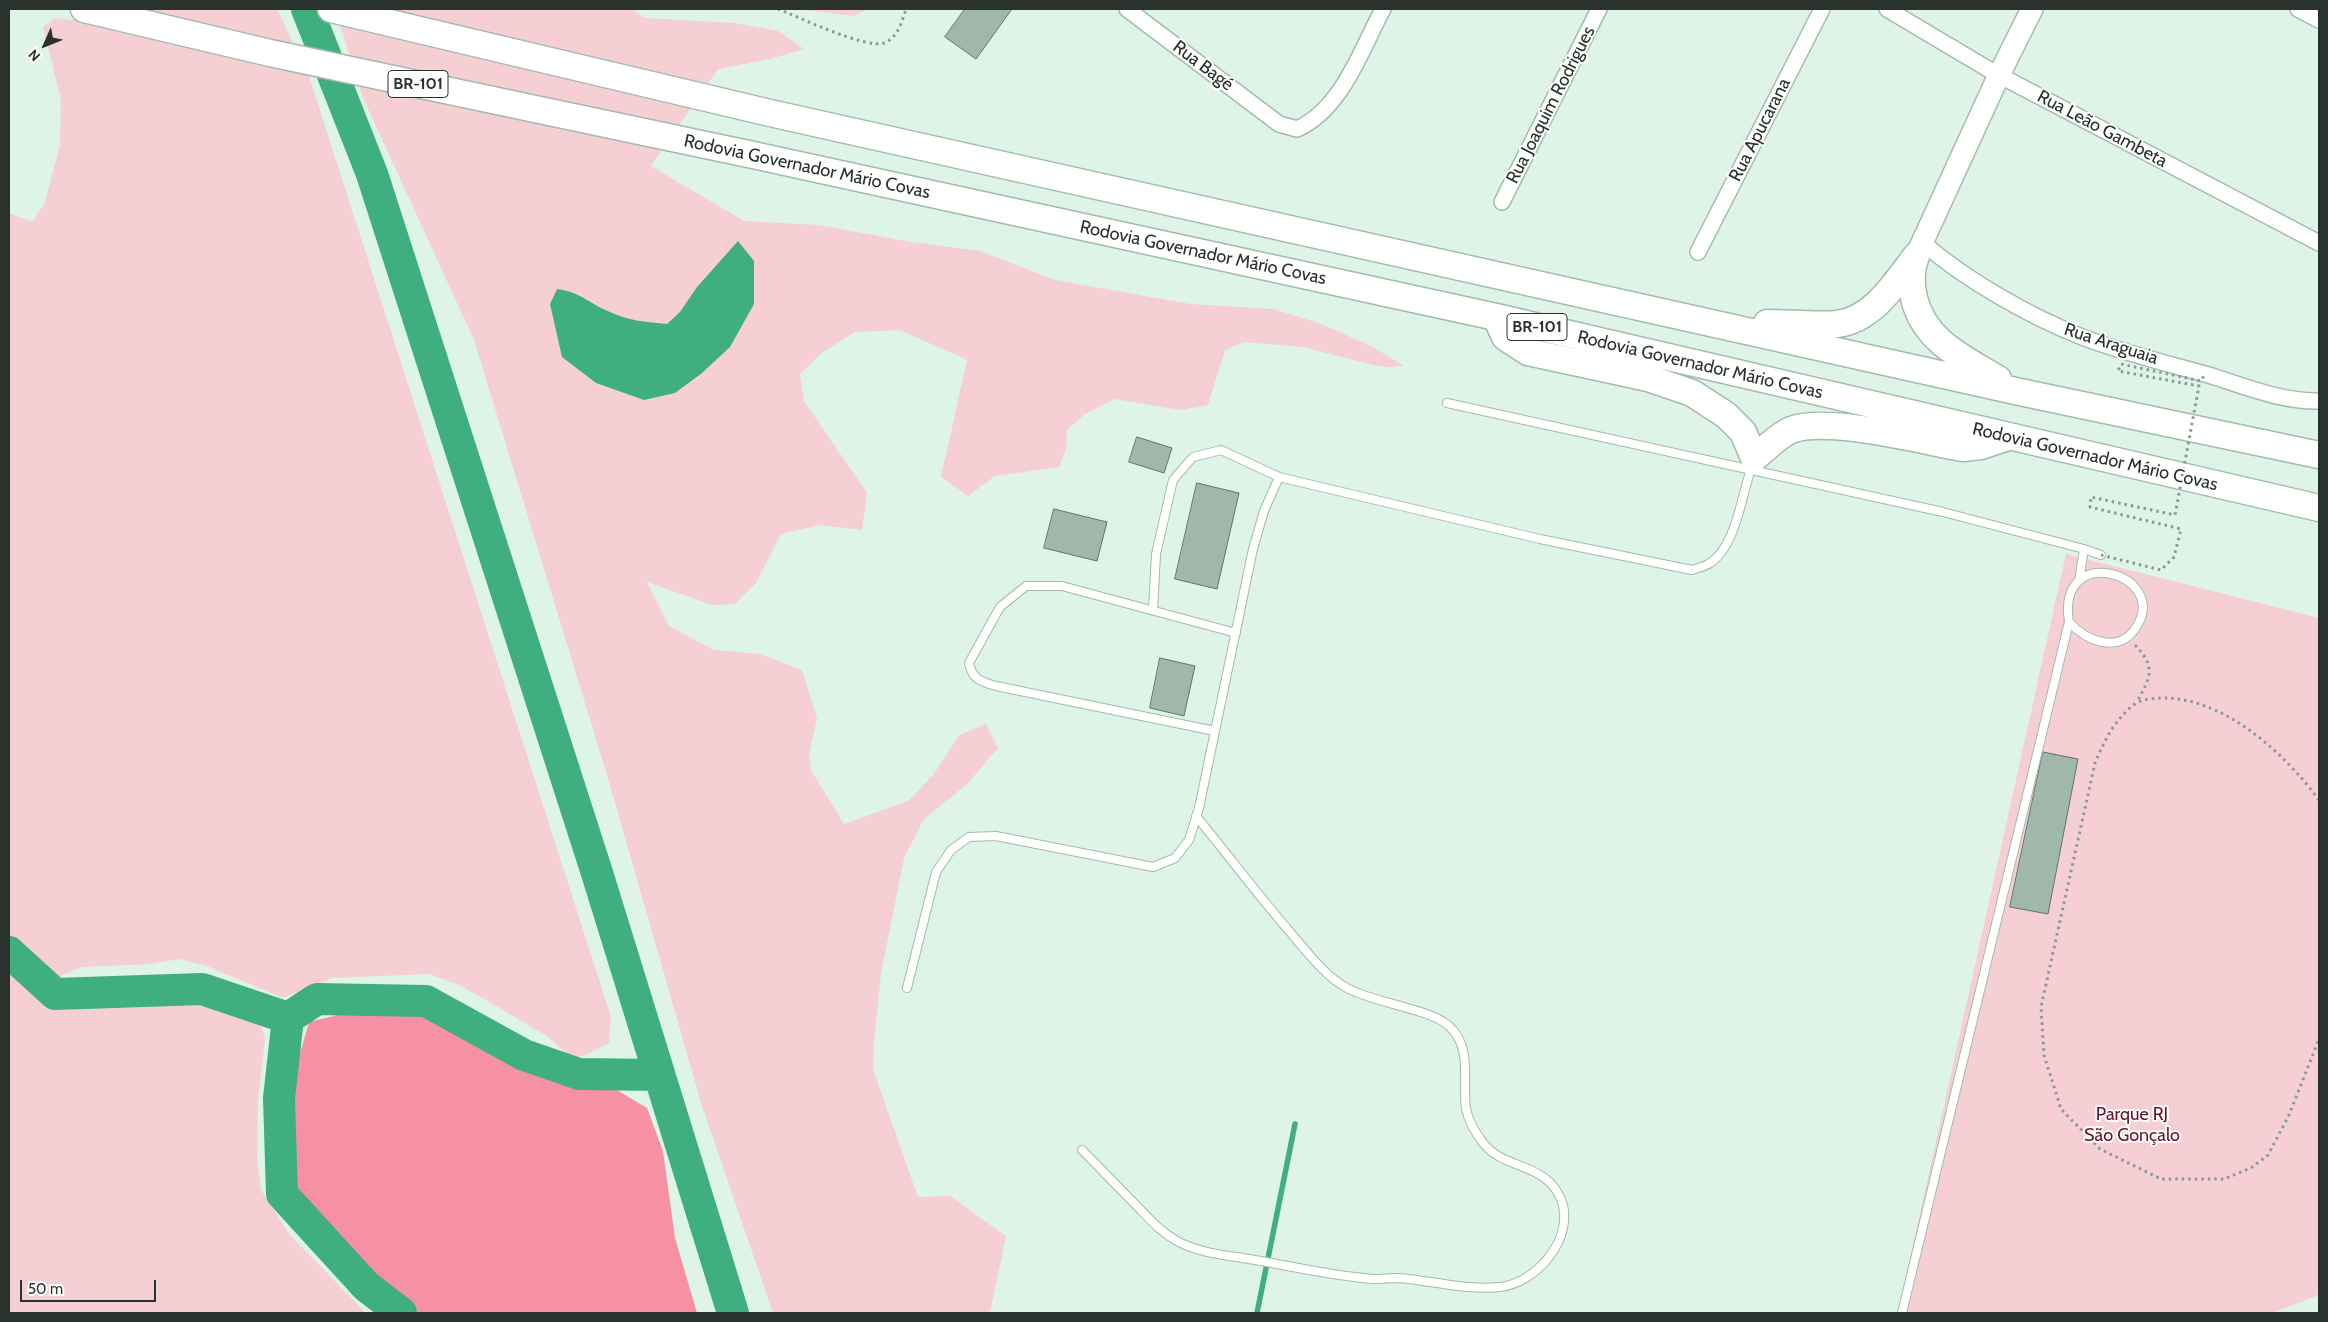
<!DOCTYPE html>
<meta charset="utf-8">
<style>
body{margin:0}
#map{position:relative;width:2328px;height:1322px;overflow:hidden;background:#ddf4e7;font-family:Cabin,sans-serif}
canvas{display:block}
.frame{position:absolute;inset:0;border:10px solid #29322d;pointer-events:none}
.north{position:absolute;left:20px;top:20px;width:50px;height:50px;-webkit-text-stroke:4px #fff;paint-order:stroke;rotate:226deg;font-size:14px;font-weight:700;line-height:20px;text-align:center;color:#29322d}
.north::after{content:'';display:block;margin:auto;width:18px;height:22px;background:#29322d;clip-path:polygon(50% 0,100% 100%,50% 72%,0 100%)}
.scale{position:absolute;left:20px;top:1280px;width:136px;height:22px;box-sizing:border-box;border:2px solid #29322d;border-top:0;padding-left:6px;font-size:15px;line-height:18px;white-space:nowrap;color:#29322d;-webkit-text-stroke:4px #fff;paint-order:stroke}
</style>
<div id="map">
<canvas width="2328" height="1322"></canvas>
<div class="frame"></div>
<div class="north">N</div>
<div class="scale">50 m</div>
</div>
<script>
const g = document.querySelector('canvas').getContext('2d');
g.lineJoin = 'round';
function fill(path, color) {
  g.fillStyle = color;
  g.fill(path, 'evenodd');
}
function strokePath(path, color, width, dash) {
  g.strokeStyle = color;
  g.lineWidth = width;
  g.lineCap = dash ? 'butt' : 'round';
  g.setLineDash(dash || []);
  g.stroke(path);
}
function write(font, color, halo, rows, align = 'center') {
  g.font = font + ' Cabin,sans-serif';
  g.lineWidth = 4;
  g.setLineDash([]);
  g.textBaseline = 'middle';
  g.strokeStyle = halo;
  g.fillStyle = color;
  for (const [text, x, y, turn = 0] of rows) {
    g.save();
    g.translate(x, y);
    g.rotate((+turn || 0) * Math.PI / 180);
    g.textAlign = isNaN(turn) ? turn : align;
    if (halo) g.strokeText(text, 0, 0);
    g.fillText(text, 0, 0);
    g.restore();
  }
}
const green = new Path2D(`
 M85,9h192l32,67 302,941 -2,26 -21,11 -16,5 -24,-22 -60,-36 -31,-17 -28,-10 -97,4 -49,20 -76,-32 -28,-7 -28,5 -69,3 -40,16 8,20 145,-5 63,18 7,23 -7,62 -1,56 4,33 29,45 76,78h-357v-1100l23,9 13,-19 15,-58 1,-45 -18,-73 13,-9 16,2z
 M335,9h298l11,9 91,5 43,8 26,18 -34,10 -52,10 -67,97 93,55 74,4 94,17 68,9 75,29 135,24 83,5 46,14 54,24 31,19 -19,1 -16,-3 -66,-17 -59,-5 -19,8 -17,55 -27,5 -66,-11 -30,15 -18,16 -1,19 -7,18 -64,9 -27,20 -27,-19 26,-117 -67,-30 -45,2 -32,20 -23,22 4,27 63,92 -5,37 -42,-5 -39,9 -25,49 -21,21 -23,1 -65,-23 22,44 45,24 46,4 42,16 15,48 -8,37 2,15 33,54 64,-23 26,-27 25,-39 27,-11 12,24 -31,36 -43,35 -20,39 -23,116 -7,66 -1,29 45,128 32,-1 56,40 -16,77h-217l-71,-207 -95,-331 -133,-435 -111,-242z
 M797,9h71l-14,7z
 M2066,554l253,64v677l-47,18h-374z`);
const forest = new Path2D(`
 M422,1011l34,16 60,40 46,15 43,1 42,25 16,43 12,87 22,75h-282l-31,-23 -79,-79 -15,-43 -1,-56 10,-55 10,-35 33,-8z`);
const water = new Path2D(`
 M738,241l16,20v43l-24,43 -28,26 -27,20 -31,7 -48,-17 -34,-26 -12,-53 7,-15c26,4 31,14 53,23 19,9 37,10 57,12l13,-12 17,-25z`);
const stream = new Path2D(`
 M1257,1313l38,-189`);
const river = new Path2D(`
 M307,9l65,165 225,699 136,440
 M9,952l46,42 147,-5 86,29 29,-19 109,2 98,54 55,19 80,1
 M288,1018l-9,80 3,96 84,92 35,27`);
const building = new Path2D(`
 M965,9h47l-36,50 -31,-22z
 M1137,437l35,11 -8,25 -35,-11z
 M1197,483l42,10 -22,96 -42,-10z
 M1054,509l53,13 -10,39 -53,-13z
 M1160,658l35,8 -11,50 -34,-8z
 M2043,752l35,7 -30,155 -38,-7z`);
const path = new Path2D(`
 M778,9c21,8 87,40 106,34 14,-5 18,-22 22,-34
 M2135,645c22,23 15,32 2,57
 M2319,800c-34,-46 -90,-98 -150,-102 -10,0 -25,0 -34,6 -20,15 -31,37 -40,59l-54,244 3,48 17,54 39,40 61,30h63l27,-11 17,-13 21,-40 30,-76`);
const service = new Path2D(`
 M1447,403l496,109 141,37 17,6
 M2079,581l5,-32
 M1153,610l3,-56 17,-74 20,-23 28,-7 58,27
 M1215,731l-219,-45c-15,-4 -24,-7 -27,-23l31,-56 26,-21h36l174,47
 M907,988l29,-116 15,-22 18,-13 27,-1 157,31 22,-9 14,-18 10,-32 54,-259 11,-38 15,-34 261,62 152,31c5,-2 13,-3 18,-7 27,-17 32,-72 43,-100
 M1082,1150c18,18 35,36 52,53 14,14 26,29 43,38 22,12 48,14 72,18 42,7 83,17 125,20 8,0 16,-1 23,-1 34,2 69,13 103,9 37,-4 76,-50 61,-88 -16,-37 -56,-29 -77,-55 -8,-10 -16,-24 -18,-36 -4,-28 7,-60 -17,-82 -18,-17 -75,-23 -102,-38 -22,-12 -40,-36 -57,-56 -32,-37 -62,-77 -94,-116
 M1902,1313l167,-691c-13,-81 100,-49 68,4 -17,29 -51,15 -68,-4`);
const minor = new Path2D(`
 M1127,9l152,115 18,5c45,-20 64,-79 86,-120
 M1887,9l106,63 326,171
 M2298,9l21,11
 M1502,202l97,-193
 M1922,242c42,37 107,74 160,95 42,16 87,27 130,39 34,11 72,26 107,25
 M1698,252l124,-243`);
const secondary = new Path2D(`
 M1916,256l83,-181 33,-66`);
const motorway = new Path2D(`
 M84,9l186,44 483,102 743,162 823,191
 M331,9l439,104 1250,279 299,63
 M1916,256c-5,13 -5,29 -2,42 10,43 49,60 84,81
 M1496,317l9,20 23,15 120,26 44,15 34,22 17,17 11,26c12,-9 23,-22 37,-28 36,-14 131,11 172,18l18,-2 24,-8
 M1767,323c23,0 47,3 70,1 36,-4 59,-42 79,-68`);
const pathBridge = new Path2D(`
 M2101,555l60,15 13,-13 7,-28 -91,-22 1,-10 84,18 24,-129 -81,-15 3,-7 80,17 4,-7`);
const shields = [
 [418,84,60],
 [1537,327,60]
];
const shieldNames = [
 ["BR-101",418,84],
 ["BR-101",1537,327]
];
const streetNames = [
 ["Rua Bagé",1203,66,37],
 ["Rua Joaquim Rodrigues",1551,105,-63],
 ["Rua Leão Gambeta",2102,129,28],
 ["Rua Apucarana",1760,130,-63],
 ["Rodovia Governador Mário Covas",807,167,12],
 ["Rodovia Governador Mário Covas",1203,253,12],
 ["Rua Araguaia",2111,344,18],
 ["Rodovia Governador Mário Covas",1700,365,13],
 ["Rodovia Governador Mário Covas",2095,457,13]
];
const parkNames = [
 ["Parque RJ",2132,1115],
 ["São Gonçalo",2132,1136]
];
fill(green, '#f6cfd5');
fill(forest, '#f690a3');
fill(water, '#3faf80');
strokePath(stream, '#3faf80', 5.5);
strokePath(river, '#3faf80', 32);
fill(building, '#a0b7ab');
strokePath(building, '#60756a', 1);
strokePath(service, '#a3baae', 10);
strokePath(minor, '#a3baae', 18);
strokePath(secondary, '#a3baae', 24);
strokePath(motorway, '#a3baae', 29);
strokePath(path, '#899a91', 3, [2.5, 4]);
strokePath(service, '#fff', 8);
strokePath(minor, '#fff', 15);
strokePath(secondary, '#fff', 21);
strokePath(motorway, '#fff', 26);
strokePath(pathBridge, '#899a91', 3, [2.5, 4]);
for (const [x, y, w] of shields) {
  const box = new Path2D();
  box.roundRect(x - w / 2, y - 13.5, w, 27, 4);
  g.fillStyle = '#fff';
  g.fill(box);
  strokePath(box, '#29322d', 1);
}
write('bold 16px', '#29322d', null, shieldNames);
write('18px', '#29322d', '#fff', streetNames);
write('18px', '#6a112d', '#fff', parkNames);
</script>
